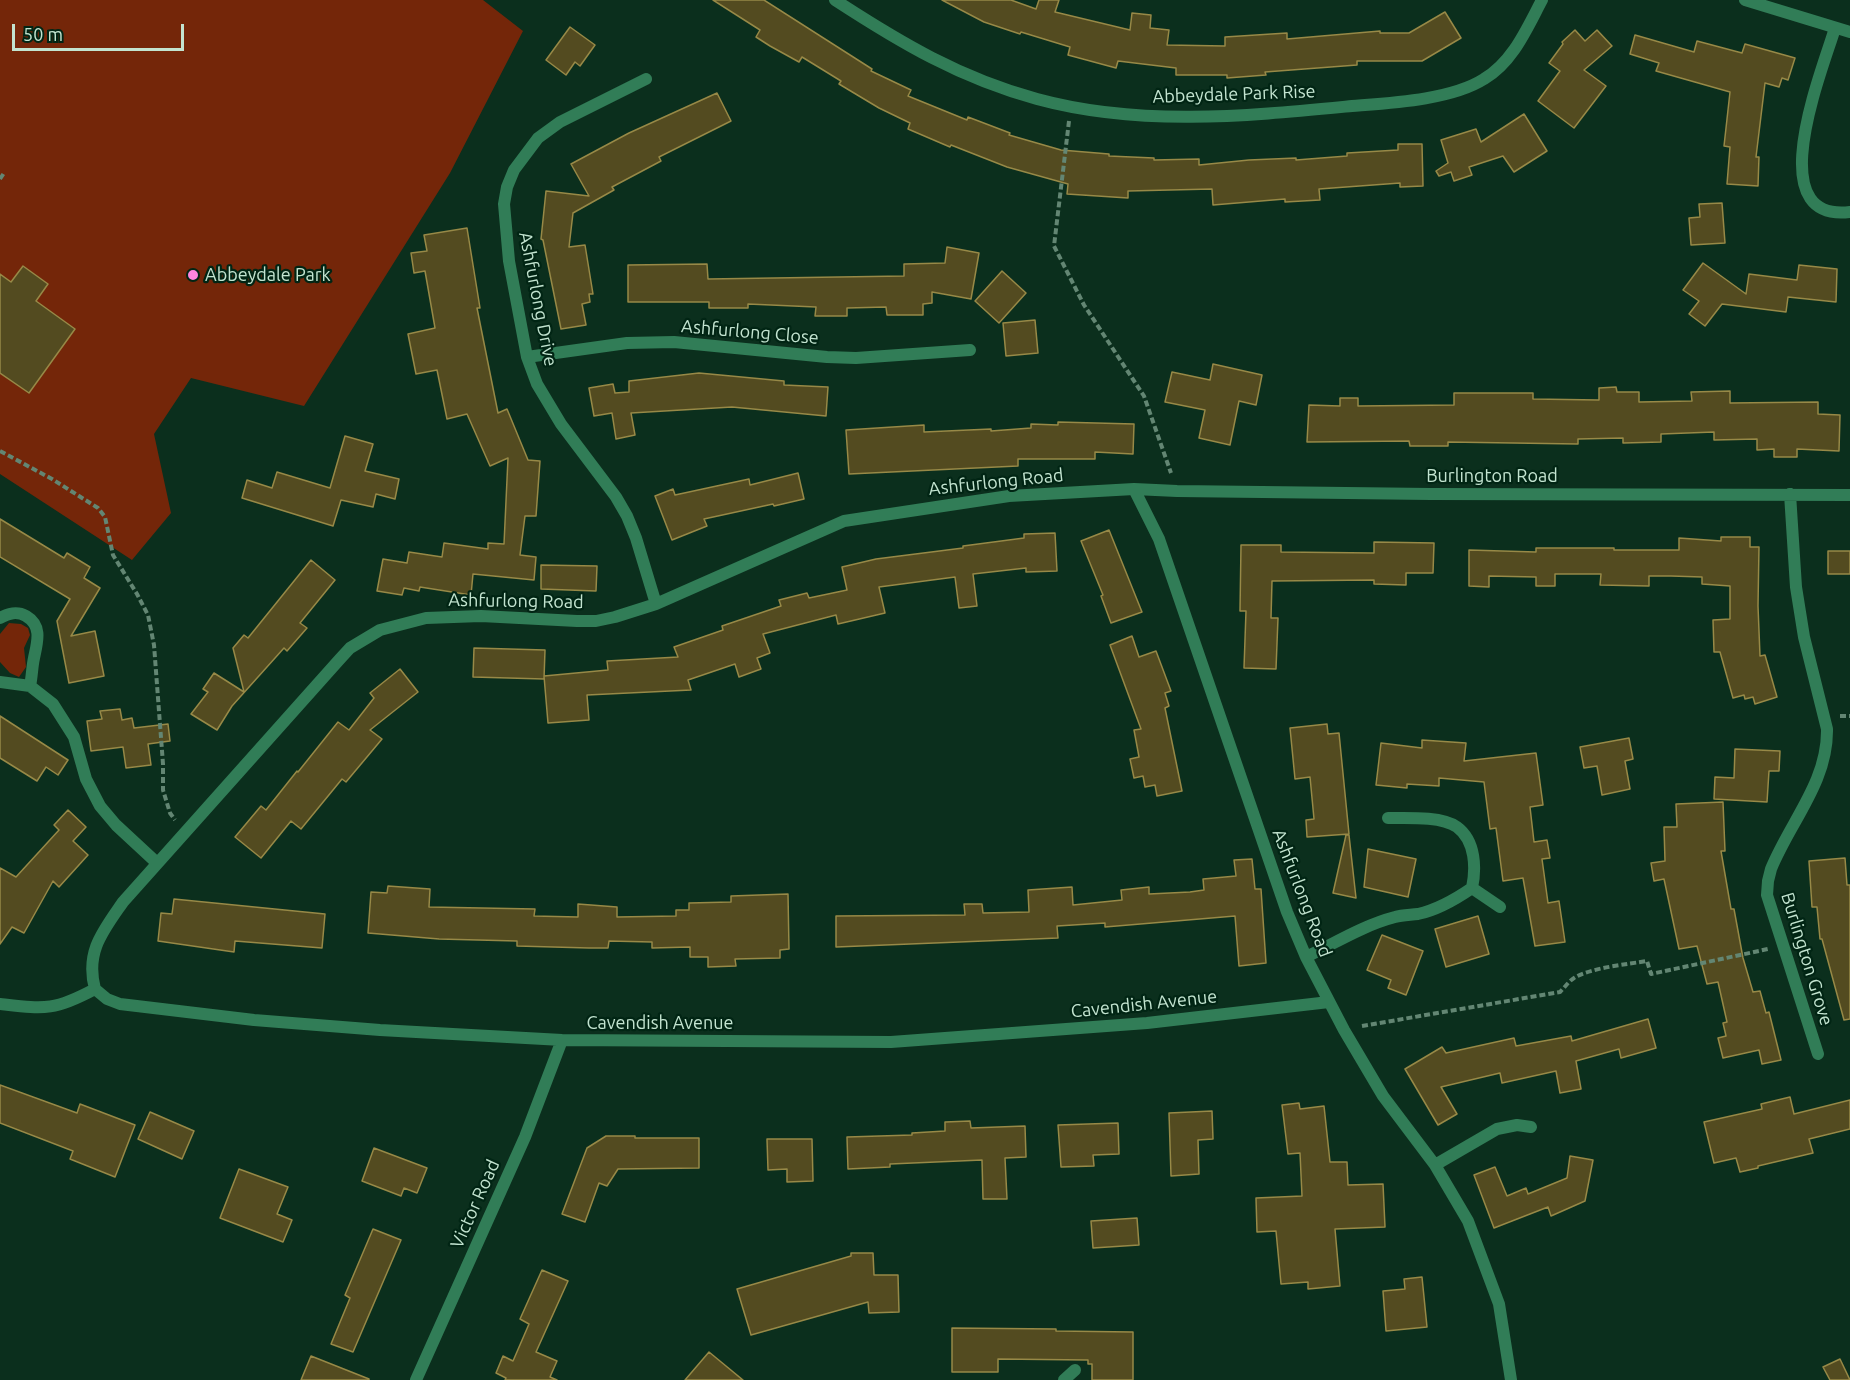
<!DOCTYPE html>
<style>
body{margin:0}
#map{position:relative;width:1850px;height:1380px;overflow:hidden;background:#0b2f1d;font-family:Ubuntu,sans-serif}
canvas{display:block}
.scale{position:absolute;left:12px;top:24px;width:172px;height:27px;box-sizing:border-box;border:3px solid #c3e4d0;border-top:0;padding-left:8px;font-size:18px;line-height:21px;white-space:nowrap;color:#c3e4d0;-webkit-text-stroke:4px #012514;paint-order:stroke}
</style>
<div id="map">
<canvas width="1850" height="1380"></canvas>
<div class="scale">50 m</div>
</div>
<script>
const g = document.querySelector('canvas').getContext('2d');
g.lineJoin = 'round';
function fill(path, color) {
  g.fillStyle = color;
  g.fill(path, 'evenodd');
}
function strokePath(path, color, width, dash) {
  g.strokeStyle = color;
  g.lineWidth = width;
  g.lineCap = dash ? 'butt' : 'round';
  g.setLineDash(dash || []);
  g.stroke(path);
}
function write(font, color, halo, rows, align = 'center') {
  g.font = font + ' Ubuntu,sans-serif';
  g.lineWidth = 4.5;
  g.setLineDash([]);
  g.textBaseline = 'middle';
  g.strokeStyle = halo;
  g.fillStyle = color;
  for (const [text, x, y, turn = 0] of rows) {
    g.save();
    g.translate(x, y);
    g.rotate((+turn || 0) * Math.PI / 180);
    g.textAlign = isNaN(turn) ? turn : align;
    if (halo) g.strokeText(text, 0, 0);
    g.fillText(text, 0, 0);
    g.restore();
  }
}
const green = new Path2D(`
 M0,0h483l40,31 -73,142 -146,233 -113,-28 -37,56 17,79 -39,47 -132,-86z
 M9,623l12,1 7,4 2,7 -6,13 2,19 -7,10 -9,-4 -10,-11v-28z`);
const building = new Path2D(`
 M713,0h51l108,69 -1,2 40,19 -3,6 59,24 1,-3 42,16 -1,2 52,15 48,4v2l45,2v2l45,-1v6l50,-5 47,-2v2l51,-4v-3l51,-3v-6h24l1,42 -23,1v-4l-81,6 1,11 -35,2v-3l-72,6 -1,-16 -84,2v7l-61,-4 1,-10 -61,-17 -56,-22 -1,2 -42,-18 2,-6 -31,-15 -40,-24 2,-3 -39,-24 -3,5 -29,-16 -14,-9 4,-7z
 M942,0h69l25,9 3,-9h20l-4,12 75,18 2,-17 19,2 -1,13 19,2 -2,15 58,1v-9l62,-4v6l93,-8v2h29l36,-21 16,26 -39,23h-65v4l-92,7 1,3 -39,3v-3h-51v-7l-58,-7 -2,7 -48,-13 2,-8 -49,-15 -1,2 -36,-12z
 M570,27l25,18 -15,21 -5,-4 -9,13 -20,-15z
 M1575,30l10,11 12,-11 15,16 -28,24 22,16 -32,42 -36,-27 22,-30 -11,-8 14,-19 -1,-2z
 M1635,35l59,17 3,-11 45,12 3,-9 50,14 -7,22 -6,-2 -3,9 -14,-4 -9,74h3l-1,29 -31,-2 3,-37 -6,-1 6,-54 -74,-21 3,-8 -29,-9z
 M717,93l14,28 -72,36 2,4 -49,26 2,3 -41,23 -4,34 16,-2 8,49h-4l1,8 -8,2 4,21 -25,4 -18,-89 -2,-1 5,-48 43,5 -18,-32 58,-31z
 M1524,114l23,37 -33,21 -11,-16 -34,11 3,8 -18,6 -3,-9 -12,4 -3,-5 12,-8 -7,-23 35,-11 5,13z
 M1722,203l3,40 -34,2 -2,-27 11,-1 -1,-13z
 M467,228l13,80h-3l21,105 9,-4 21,51 12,1 -4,55h-11l-5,39 16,2 -2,23 -61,-6 -2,21 -51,-8 -1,4 -15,-3 -2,7 -25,-4 6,-32 24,4 2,-11 33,5 2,-14 44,6v-6l16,1 4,-86 -18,8 -23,-52 -20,5 -10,-49 -21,4 -8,-40 27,-6 -10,-57 -11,2 -3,-20 16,-2 -3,-16z
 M947,247l32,6 -8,46 -39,-7v11l-9,1v11h-36l-1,-8 -39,1v8h-32l1,-9 -68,-3v4h-39v-6h-81v-37l79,-1 1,15 196,-3v-12l41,-1z
 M1703,263l43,31 3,-20 48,6 2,-15 38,4 -1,33 -48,-5 -2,15 -64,-8 -17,22 -16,-12 10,-13 -16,-11z
 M23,266l25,18 -12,17 39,28 -46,64 -29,-20v-99l11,8z
 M1002,271l24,22 -27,30 -24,-22z
 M1035,320l3,33 -32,3 -3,-33z
 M1213,364l49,11 -6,30 -17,-4 -9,44 -31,-7 6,-28 -40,-8 7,-30 38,8z
 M699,373l85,8v4l44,2 -2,29 -94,-9 -101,6 4,22 -19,4 -4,-26 -18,3 -5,-28 24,-4 2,9 14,-1v-11z
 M1616,387l1,5h22v10l53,-1 -1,-9 39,-1v12l88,-1v12l22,1 -1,36 -42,-2v8h-23v-8l-17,1v-11l-43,1v-8l-53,2v8l-38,1v-5l-45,1v5l-130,-2v4h-38l-1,-5 -102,1 2,-37 31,1v-8h18v8l96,-1v-12h79v6l66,1v-12z
 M1058,422l76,2 -1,30 -38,-2v7h-77v7l-169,8 -3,-44 78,-5v7l67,-3v2l40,-3v-4l27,1z
 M345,436l28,8 -8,27 34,8 -4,20 -19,-5 -3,13 -32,-7 -8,26 -91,-28 5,-18 25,8 5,-16 53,16z
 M798,473l6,26 -30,7 -1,-2 -69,15 3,7 -35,14 -17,-44 18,-7 2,6 74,-16 1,6z
 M0,519l64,39 3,-5 23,14 -6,11 16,10 -29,48 24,-5 9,45 -35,7 -12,-62 13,-22 -70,-42z
 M1109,530l33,82 -31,11 -10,-27 2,-1 -22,-54z
 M1055,533l2,38 -31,1v-4l-53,6 4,32 -18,2 -4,-31 -76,10 6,26 -47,11 -2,-9 -73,19 7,19 -13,5 4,11 -22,8 -4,-13 -47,16 3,10 -104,5 2,25 -41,3 -4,-47 64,-6 -1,-9 71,-4 -4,-10 49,-17 -1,-4 59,-20 -2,-6 28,-7 2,5 38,-8 -5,-23 34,-8 87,-11v-2l61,-8v-4z
 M1721,537h29v10h9l-1,59 2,50 5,-1 12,42 -22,7 -2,-7 -8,2 -1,-4 -11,3 -13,-46h-6l-1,-32 17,-1v-33l-28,-2v-7l-31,-1h-22v10l-49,-1 1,-11h-46v12h-19v-9l-47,-1v11l-20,-1v-36l67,2v-4h78v2h65v-12l42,3z
 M1374,542l60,1 -1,30h-27v12l-32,-1v-4l-102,1 -1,37h7l-2,51 -32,-1 2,-57h-6l1,-66h40v7l93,1z
 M1828,551h22v23h-22z
 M311,560l24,20 -35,43 7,5 -20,23 -3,-3 -52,58 -15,24 -26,-16 17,-22 -5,-3 11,-16 30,19 -11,-44 11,-13 4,3z
 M541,565l56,1 -1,25 -55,-2z
 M1132,636l7,21 17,-6 15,40 -6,2 4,13 -4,2 17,83 -25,5 -2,-11 -10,2 -2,-11 -9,2 -4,-19 9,-2 -5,-27 7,-1 -31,-84z
 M474,648l71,2 -1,29 -71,-2z
 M400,669l18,23 -48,38 12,9 -36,43 -4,-3 -41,50 -10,-8 -30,37 -26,-21 26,-31 5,4 31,-39 1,1 40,-50 11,8 25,-32 -4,-5z
 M120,709l2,11 10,-2 2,10 34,-4 2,17 -22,3 3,21 -25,3 -3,-21 -32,4 -4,-30 15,-2 -2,-8z
 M0,716l68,44 -10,15 -12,-8 -9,14 -37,-23z
 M1327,724l1,10 11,-1 10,101 -42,3 -1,-17 8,-1 -4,-42 -15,2 -5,-51z
 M1629,738l4,21 -8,2 5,28 -28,6 -5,-29 -13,2 -4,-21z
 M1422,740l44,3 -2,18 72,-8 7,52 -13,2 4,35 13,-2 3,18 -8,1 6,44 11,-2 6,41 -30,4 -12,-68 -20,3 -7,-53 -6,1 -6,-47 -45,-4v8l-32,-2v4l-31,-3 5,-42 41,5z
 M1735,749l45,2 -1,20h-10l-2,31 -53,-3 1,-22 19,1z
 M1723,802l2,49h-4l10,58h3l9,49 10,34 7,-1 6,22 3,-1 12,48 -19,4 -3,-14 -36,8 -5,-20 8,-2 -3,-13 4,-1 -9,-40 -11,2 -10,-38 -18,3 -15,-70 -10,2 -3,-18 14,-2 -1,-34h13l-1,-23z
 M68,810l18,17 -13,14 15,14 -29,32 -6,-6 -29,52 -12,-6 -12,17v-76l16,9 43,-47 -5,-5z
 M1346,835h3l7,63 -23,-5z
 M1368,849l48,10 -8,38 -44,-10z
 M1845,858l2,27h3v134l-6,1 -22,-81h-2l-3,-32h-5l-3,-46z
 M1252,859l3,30h6l5,74 -27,3 -4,-50 -130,11v-4l-48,3 1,12 -222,9v-31l129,-1 -1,-11h18l1,9 46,-1 -1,-22 44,-3 1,18 49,-5 -1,-10 28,-3v7l41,-2 14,-2 -1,-11 33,-3 -2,-16z
 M388,886l42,3 -1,18 106,2 -1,7 44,1v-13l39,3v10l59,-1v-6h13v-7l42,-1v-6l57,-2 1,55 -9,1v8l-45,1 1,7 -28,1v-10h-18v-10l-38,1v-6l-43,-1 -1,7h-19l-72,-2v-5l-78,-2 -71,-6 3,-41 16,1z
 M174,899l151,15 -3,34 -87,-7 -1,11 -76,-11 3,-28 11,1z
 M1478,916l11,38 -43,13 -11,-38z
 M1382,935l41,16 -17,44 -18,-7 3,-8 -24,-10z
 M1648,1019l8,29 -35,10 -2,-9 -43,12 5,28 -21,4 -4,-22 -54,12 -2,-10 -59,14 16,27 -19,11 -33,-56 37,-22 4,6 68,-15 2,8 55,-10 1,5z
 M0,1085l77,28 3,-9 55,21 -20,52 -45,-18 3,-8 -73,-28z
 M1790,1097l4,17 56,-14v29l-41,10 4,14 -55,13v2l-18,4 -4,-14 -22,5 -10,-41 58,-13 -1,-5z
 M1299,1103l1,6 24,-3 6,56h17l1,23 35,-1 2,43 -50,2 5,57 -32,3v-7l-27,2 -5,-53 -19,1 -1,-34 46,-2 -2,-43 -12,1 -6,-49z
 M1212,1111l1,28 -15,1 1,34 -28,2 -2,-63z
 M150,1112l44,19 -12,28 -44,-20z
 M970,1121l1,7 54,-2 1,31 -21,1 2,41h-24l-1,-39 -92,4v3l-42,2 -1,-32 65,-2v-2l33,-2v-9z
 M1118,1123l1,31 -26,1 1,11 -33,1 -3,-42z
 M606,1136h29v2h64v30l-81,1 -11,17 -8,-3 -14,39 -23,-8 25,-66z
 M767,1139h45l1,42 -26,1v-13l-19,1z
 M374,1148l53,20 -10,25 -13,-5 -3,8 -39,-15z
 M1570,1156l23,4 -8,41 -34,15 -3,-9 -54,21 -20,-53 21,-8 12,29 19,-8 2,6 39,-16z
 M239,1169l49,18 -11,27 15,6 -9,22 -63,-24z
 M1137,1218l2,27 -46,3 -2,-27z
 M373,1229l28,11 -48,112 -22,-8 19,-46 -5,-3z
 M851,1253h22l1,22h24l1,37 -30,1 -1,-11 -117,33 -14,-46 114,-33z
 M542,1270l26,11 -32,71 21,9 -7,16 7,3h-52l1,-2 -10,-5 7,-17 10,5 16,-37 -9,-5z
 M1422,1277l5,50 -41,4 -3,-40 22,-2 -1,-10z
 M952,1328l104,1v2l77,1v48h-41v-16h-4v-4l-90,-1v13h-46z
 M709,1352l34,28h-58z
 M311,1356l58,23v1h-68z
 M1840,1359l10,21h-20l-7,-13z`);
const path = new Path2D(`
 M1069,121l-15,125 30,59 60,91 27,77
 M0,179l4,-6
 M0,451l52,28 46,29 7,9 8,38 24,39 11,21 6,30 9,119v26l7,23 5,7
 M1840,716h10
 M1362,1026l198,-34c5,-5 9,-11 14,-14 15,-10 55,-14 73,-17l4,13 117,-25`);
const minor = new Path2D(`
 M835,0c66,43 125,78 202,99 103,28 210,17 315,7 38,-3 99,-6 132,-27 29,-17 43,-51 58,-79
 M1745,0l105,32
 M1835,28c-12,41 -76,195 15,184
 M646,79l-86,43 -22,16 -24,32 -7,17 -3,17 5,57 18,96 10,27 24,40 55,73 11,19 9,22 20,66
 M527,357l100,-14 47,-1 153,15 29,1 114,-8
 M1134,489l43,2 254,3 419,1
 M1790,494l6,93 8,50 23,92c1,53 -37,93 -56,140l-3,12 -1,14 51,159
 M0,618c9,-5 17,-7 26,-2 17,10 11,27 8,42 -2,9 -2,19 -4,28
 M0,682l30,4 23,18 21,33 12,42 14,27 16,19 41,38
 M1472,888l28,19
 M1306,957c29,-14 58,-32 89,-40 7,-2 15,-2 23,-3 19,-4 38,-15 54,-26 4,-19 4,-47 -15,-61 -15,-11 -51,-9 -69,-9
 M95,989c-10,-37 8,-58 28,-87l216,-242 11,-12 30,-18 46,-12 55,-2 96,5h19l19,-4 41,-13 188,-83 165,-25 125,-7 25,50 128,373 19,45 38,73 39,66 52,69 33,56 31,83 12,76
 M95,989l12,10 13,5 134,16 126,10 182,10 329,2 256,-19 182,-21
 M0,1004c45,5 54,7 95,-15
 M1435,1165l62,-36 20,-4 14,2
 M416,1380l109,-243 37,-97
 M1064,1380l11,-10`);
const markers = [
 [193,275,6,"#ff85de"]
];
const streetNames = [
 ["Abbeydale Park Rise",1234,94,-2],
 ["Ashfurlong Drive",538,299,79],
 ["Ashfurlong Close",750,332,5],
 ["Burlington Road",1492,476],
 ["Ashfurlong Road",996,482,-6],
 ["Ashfurlong Road",516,601,1],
 ["Ashfurlong Road",1302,893,69],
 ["Burlington Grove",1807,959,73],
 ["Cavendish Avenue",1144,1004,-6],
 ["Cavendish Avenue",660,1023],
 ["Victor Road",475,1204,-66]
];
const poiNames = [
 ["Abbeydale Park",205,275]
];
fill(green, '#742609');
fill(building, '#534b20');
strokePath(building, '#978947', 1.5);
strokePath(path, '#638673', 4, [6, 3]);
strokePath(minor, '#317d57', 12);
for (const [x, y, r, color] of markers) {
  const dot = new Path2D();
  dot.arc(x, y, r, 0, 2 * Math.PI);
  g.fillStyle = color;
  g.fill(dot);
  strokePath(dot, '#012514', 2);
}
write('18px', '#c3e4d0', '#012514', streetNames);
write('18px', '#c3e4d0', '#012514', poiNames, 'left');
</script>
